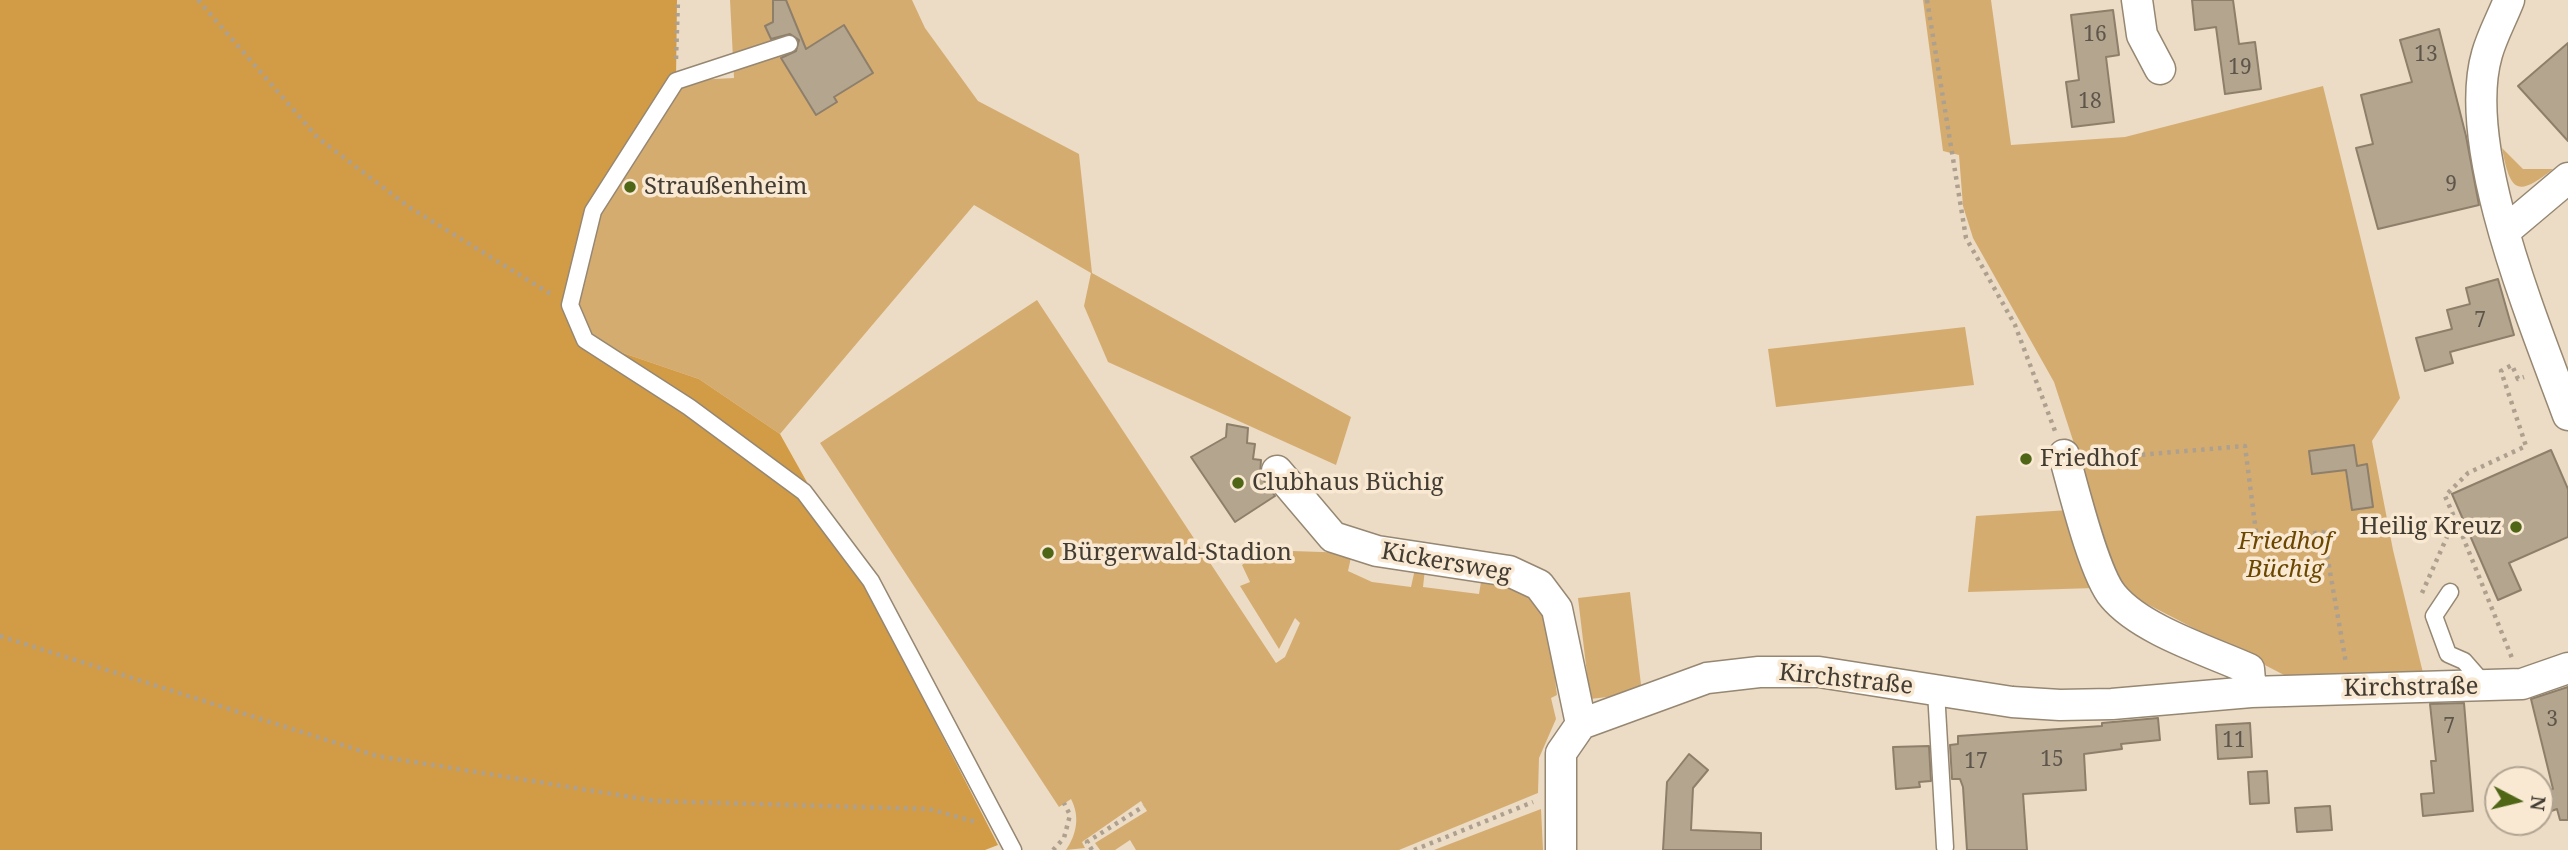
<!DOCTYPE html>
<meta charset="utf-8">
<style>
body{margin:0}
#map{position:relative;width:2568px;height:850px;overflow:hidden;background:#ecdcc5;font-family:"Noto Serif",serif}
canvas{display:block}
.north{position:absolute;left:2484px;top:766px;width:70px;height:70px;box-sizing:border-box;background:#f9e9d2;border:2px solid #b0a492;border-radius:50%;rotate:97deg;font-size:19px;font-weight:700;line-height:28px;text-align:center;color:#423c33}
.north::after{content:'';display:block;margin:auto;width:24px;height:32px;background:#4e6616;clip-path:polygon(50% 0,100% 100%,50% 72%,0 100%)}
</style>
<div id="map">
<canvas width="2568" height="850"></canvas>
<div class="north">N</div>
</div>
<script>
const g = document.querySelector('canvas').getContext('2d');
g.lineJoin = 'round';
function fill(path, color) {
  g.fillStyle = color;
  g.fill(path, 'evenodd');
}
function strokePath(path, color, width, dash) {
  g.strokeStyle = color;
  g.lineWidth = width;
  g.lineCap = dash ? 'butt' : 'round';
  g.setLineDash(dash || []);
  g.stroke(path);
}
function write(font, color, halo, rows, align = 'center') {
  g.font = font + ' "Noto Serif",serif';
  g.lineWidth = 7;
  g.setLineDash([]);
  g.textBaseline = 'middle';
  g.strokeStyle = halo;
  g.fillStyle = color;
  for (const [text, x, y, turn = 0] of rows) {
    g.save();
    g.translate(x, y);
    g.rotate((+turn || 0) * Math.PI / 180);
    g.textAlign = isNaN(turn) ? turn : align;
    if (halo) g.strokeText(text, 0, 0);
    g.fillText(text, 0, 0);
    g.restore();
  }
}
const green = new Path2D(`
 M730,0h182l13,28 53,73 101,53 13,119 259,144 -15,48 -228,-103 -24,-56 7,-33 -117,-68 -194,229 -81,-55 -114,-39 -15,-35 23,-94 83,-130 58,-3z
 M1923,0h68l20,145 114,-8 198,-51 77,312 -28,43 21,109 32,131 -139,-5 -164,-85 -68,-209 -81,-144 -10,-32 -4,-51 -16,-4z
 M2502,148l21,21h30c-37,30 -43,21 -51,-21z
 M1037,300l239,363 9,-6 15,-34 -5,-5 -16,31 -39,-63 10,-4 -8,-17 20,-15 90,3 -4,18 24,11 39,5 4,-18h10l-2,18 56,7 3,-18c11,3 27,5 36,11 37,22 34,70 39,108l-6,3 5,21 -17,39 -1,35 -139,57h-263l-6,-10 -15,10h-15l-5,-7 52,-32 -6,-10 -59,41 3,6 -19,2c11,-16 14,-34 5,-51l-12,8 -239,-364z
 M1965,327l9,58 -198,22 -8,-58z
 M2069,510l25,78 -126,4 8,-76z
 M1630,592l12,101 -52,6 -12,-101z
 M1541,809l2,41h-109z`);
const forest = new Path2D(`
 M0,0h677l-1,81 -83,130 -23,94 15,35 114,39 81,55 89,159 129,252 -13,5h-985z`);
const building = new Path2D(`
 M773,0h13l20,49 38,-24 29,48 -39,24 3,5 -21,13 -35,-57 15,-7 3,-11 -9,-6 -19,5 -6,-13 8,-4z
 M2192,0h41l6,44 16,-2 6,47 -36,5 -9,-67 -21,3z
 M2113,10l6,45 -13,2 8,65 -42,5 -6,-45 13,-2 -8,-65z
 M2439,29l27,107 13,69 -101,24 -22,-81 17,-4 -12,-49 51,-13 -12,-42z
 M2568,43v98l-50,-55z
 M2498,279l16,56 -64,17 3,11 -28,8 -9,-33 36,-9 -5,-19 23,-6 -4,-16z
 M1227,424l21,4 -1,15 8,1 -2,15 8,1 -1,15 15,21 -40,26 -44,-65 35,-20z
 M2354,445l3,21 10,-2 6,43 -21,3 -6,-40 -34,4 -3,-23z
 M2551,450l17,39v48l-59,26 12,27 -23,10 -46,-106z
 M2568,687v133h-8l-3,-11 -17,6v-24l13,-2 -22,-90z
 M2464,703l9,108 -50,5 -2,-22 13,-1 -3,-32h5l-6,-57z
 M2158,718l2,22 -39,4 1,5 -38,5 2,36 -63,4 4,56h-60l-4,-63 -3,-8h-8l-2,-34 8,-1v-8l144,-10v-3z
 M2250,723l2,34 -34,2 -2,-34z
 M1929,746l2,35 -12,1 1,5 -24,2 -3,-42z
 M1689,754l19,16 -15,18 -2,42 70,3v17h-98l4,-68z
 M2267,771l2,32 -19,1 -2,-32z
 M2330,806l2,24 -35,2 -2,-24z`);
const path = new Path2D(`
 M198,0l120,138 91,69 145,89
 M1927,0l39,238 49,87 40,106
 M676,59l2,-59
 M2091,459l154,-13 12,94 66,-8 23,131
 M2456,520l56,138
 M2422,593l33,-74 -10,-23 23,-23 58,-27 -25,-75 11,-6 6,14 6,-2
 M0,636l377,120 279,45 273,8 47,13
 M1053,850l11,-12 6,-23 -6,-12
 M1092,850l-5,-8 57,-36
 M1414,850l119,-48`);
const service = new Path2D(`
 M789,44l-113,37 -83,130 -23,94 15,35 104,67 115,85 67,89 142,269
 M2450,592l-16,24 14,38 16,7 21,24
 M1936,691l9,156`);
const minor = new Path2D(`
 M2137,0l5,35 18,34
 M2509,0c-7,18 -17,36 -22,54 -27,93 48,271 81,361
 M2504,232l64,-54
 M2064,455c9,32 30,119 49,141 28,34 96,55 136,73l2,23
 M1277,471l56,66 44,14 132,20 30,14 18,24 24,115
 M1561,850v-97l20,-29 126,-46 52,-6h60l193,30 48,3 52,-1 139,-12 271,-8 46,-16`);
const markers = [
 [630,187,7,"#4e6616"],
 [2026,459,7,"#4e6616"],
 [1238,483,7,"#4e6616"],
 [2516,527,7,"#4e6616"],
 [1048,553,7,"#4e6616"]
];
const numberNames = [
 ["16",2095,35],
 ["13",2426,55],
 ["19",2240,68],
 ["18",2090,102],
 ["9",2451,185],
 ["7",2480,321],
 ["3",2552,720],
 ["7",2449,727],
 ["11",2234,741],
 ["15",2052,760],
 ["17",1976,762]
];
const poiNames = [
 ["Straußenheim",644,187],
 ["Friedhof",2040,459],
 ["Clubhaus Büchig",1252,483],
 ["Heilig Kreuz",2502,527,"right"],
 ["Bürgerwald-Stadion",1062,553]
];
const parkNames = [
 ["Friedhof",2285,542],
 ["Büchig",2285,570]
];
const streetNames = [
 ["Kickersweg",1446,563,10],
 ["Kirchstraße",1846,680,6],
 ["Kirchstraße",2411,688,-1]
];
fill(green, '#d5ac70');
fill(forest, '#d29c47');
fill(building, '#b4a58f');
strokePath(building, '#8e7f6b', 2);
strokePath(service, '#968772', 19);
strokePath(minor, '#968772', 33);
strokePath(path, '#ada08f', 4.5, [3.5, 5]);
strokePath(service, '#fff', 16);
strokePath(minor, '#fff', 30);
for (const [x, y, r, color] of markers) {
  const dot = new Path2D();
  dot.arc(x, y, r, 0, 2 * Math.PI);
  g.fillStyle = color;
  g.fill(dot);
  strokePath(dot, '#f9e9d2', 2.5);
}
write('21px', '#5e564a', null, numberNames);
write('24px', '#423c33', '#f9e9d2', poiNames, 'left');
write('italic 24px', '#6b4700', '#f9e9d2', parkNames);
write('24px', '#423c33', '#f9e9d2', streetNames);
</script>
